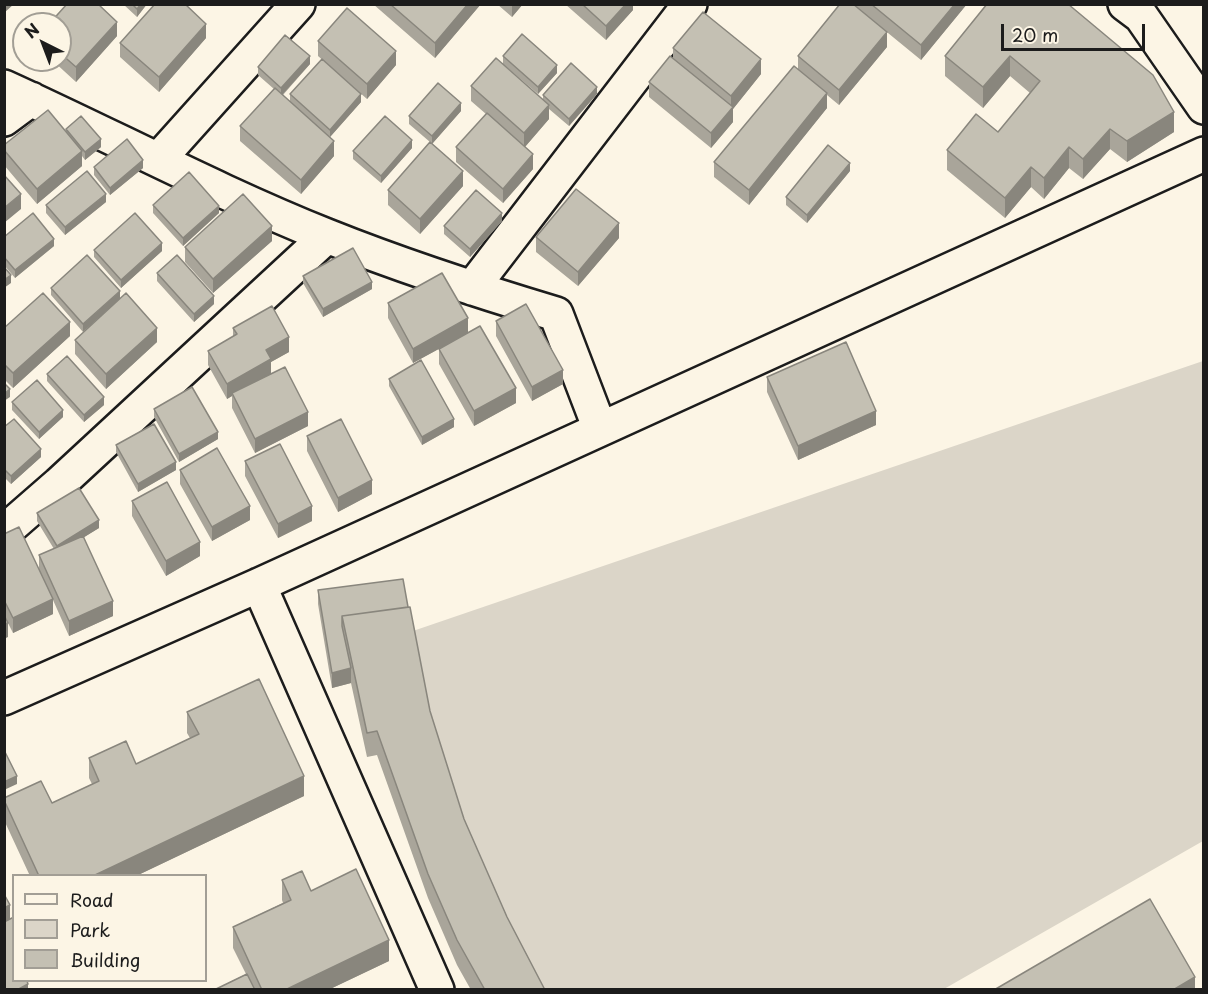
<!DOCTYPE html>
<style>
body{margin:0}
#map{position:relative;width:1208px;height:994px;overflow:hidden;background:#fcf5e5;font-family:"Playpen Sans",sans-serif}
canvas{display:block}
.frame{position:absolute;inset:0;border:6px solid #1c1c1c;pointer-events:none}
.legend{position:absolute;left:12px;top:874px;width:195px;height:108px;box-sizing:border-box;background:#fcf5e5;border:2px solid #a29e95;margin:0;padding:8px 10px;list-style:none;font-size:18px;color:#1c1c1c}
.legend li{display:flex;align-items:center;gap:12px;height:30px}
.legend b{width:30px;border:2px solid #a29e95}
.north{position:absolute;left:12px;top:12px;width:60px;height:60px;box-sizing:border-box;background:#fcf5e5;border:2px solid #a29e95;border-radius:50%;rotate:318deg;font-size:16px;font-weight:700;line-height:24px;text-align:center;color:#1c1c1c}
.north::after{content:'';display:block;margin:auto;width:21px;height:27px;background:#1c1c1c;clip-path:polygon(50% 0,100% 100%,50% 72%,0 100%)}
.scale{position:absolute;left:1001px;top:24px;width:144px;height:27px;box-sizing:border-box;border:3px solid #1c1c1c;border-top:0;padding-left:8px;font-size:18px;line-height:21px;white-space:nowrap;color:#1c1c1c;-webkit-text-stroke:4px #fcf5e5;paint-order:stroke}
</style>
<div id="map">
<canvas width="1208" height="994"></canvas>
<div class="frame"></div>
<ul class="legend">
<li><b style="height:8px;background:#fcf5e5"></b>Road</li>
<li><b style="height:16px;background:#dbd5c8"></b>Park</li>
<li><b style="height:16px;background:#c4c0b3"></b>Building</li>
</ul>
<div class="north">N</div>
<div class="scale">20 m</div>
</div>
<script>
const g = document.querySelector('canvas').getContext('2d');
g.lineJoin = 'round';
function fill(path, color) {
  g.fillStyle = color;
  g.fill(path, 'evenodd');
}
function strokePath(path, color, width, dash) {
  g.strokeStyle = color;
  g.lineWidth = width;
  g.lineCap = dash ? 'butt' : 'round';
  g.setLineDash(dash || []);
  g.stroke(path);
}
const green = new Path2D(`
 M1203,361v480l-259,148h-412l-68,-146 -54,-211z`);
const street = new Path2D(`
 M1125,4l16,12 63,91
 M4,87c108,49 213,105 323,149 75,30 152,55 229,78l44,115
 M4,119l27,-20
 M158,160l140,-156
 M472,288l218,-284
 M4,532l55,-48 268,-248
 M259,585l178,405
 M4,698l255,-113 945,-431`);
const wall = new Path2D(`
 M123,4h24l-10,13z
 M373,4h108l-46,54z
 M497,4h26l-11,13z
 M565,4h68v6l-27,30z
 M855,4h112l-46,56 -66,-54z
 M987,4l187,128 -47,30 -17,-13 -27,30 -14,-11 -25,31 -13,-12 -26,31 -58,-48v-20l51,-18 32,-39 -20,-17 -27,32 -38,-32v-20z
 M60,24l57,12 -41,46 -24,-22h8z
 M206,38l-47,54 -39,-35v-14z
 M318,41l78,24 -29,34 -49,-43z
 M887,47l-48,58 -12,-10v13l-78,97 -35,-28v-15l84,-93v-13z
 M673,48l88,26 -28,35v13l-22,26 -62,-51v-15l24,-24z
 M503,56l54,17 -19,21 -35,-30z
 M310,64l-27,31 7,7v-8l71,8 -31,35 4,19 -33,38 -61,-53v-15l34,-37 -16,-14v-8z
 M471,86l72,13v-4l54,-1 -28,32 -20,-17v10l-24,28 8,22 -30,34 -47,-41v-15l30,-33 -15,-13z
 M461,111l-29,33 31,42 -43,48 -32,-29v-15l42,-48 -21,-18v-8z
 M66,129l35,18 -16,13 -3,-4v10l-45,38 -33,-39v-20l62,-13z
 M412,148l-31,35 -28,-24v-8z
 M94,167l49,1 -33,27 -16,-20z
 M850,171l-43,52 -21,-18v-8z
 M106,202l-41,33 -19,-22v-8z
 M153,205l66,8 -36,33 -30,-33z
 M502,221l-32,36 -26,-23v-8z
 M4,237l50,9 -39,32 -11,-13z
 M536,237l83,1 -41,48 -42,-34z
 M272,241l-59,52 -28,-31v-15z
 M94,250l68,1 -41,37 -27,-31z
 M87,255l-4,77 -32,-37v-7z
 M157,273l57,31 -20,18 -37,-41z
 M303,276l69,13 -49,28 -20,-34z
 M388,303l80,30 -55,30 -25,-45z
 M496,321l67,63 -31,17 -36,-65z
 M4,328l66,8 -57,52 -9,-9z
 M233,328l56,24 -18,10v12l37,52 -53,27 -23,-45v-12l-5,3 -19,-34v-14l25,-14z
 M75,340l82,2 -51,47 -31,-35z
 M439,349l77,54 -42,23 -35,-62z
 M47,374l57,31 -20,17 -37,-41z
 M767,377l109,48 -78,35 -31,-68z
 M389,379l65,48 -32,18 -33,-59z
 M12,402l51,15 -24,22 -27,-29z
 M154,409l64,30 -39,23 -25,-45z
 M4,427l37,30 -30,27 -7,-7z
 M307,436l65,58 -34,18 -31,-61z
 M116,445l60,25 -38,22 -22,-40z
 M245,461l67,60 -34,17 -33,-62z
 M180,470l70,50 -38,21 -32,-57z
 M132,501l68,55 -34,20 -34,-60z
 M37,513l62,15 -15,9 29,79 -44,20 -16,-36v14l-40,19 -9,-18v-81l35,36v-15l15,-6 -17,-28z
 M318,590l90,17 22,104 34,108 43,98 38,73h-74l-14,-25 -29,-67 -51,-143 -10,2 -16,-74 -19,5 -14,-84z
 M187,712l117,84 -168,80h-106l-26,-56v-22l48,5 40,-19 -3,-6v-20l47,6 54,-26 -3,-5z
 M282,880l29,11 78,70 -61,29h-114l32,-16 -13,-26v-21l50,-24 -1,-3z`);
const shadedWall = new Path2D(`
 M4,4h10l-10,9z
 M141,4h6l-10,13v-8z
 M468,4h13l-46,54v-15z
 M512,4h11l-11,13z
 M626,4h7v6l-27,30v-14z
 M955,4h12l-46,56v-15z
 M117,22v14l-41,46v-15z
 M206,24v14l-47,54v-15z
 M887,32v15l-48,58v-15z
 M396,51v14l-29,34v-15z
 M310,56v8l-29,32v-8z
 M1010,56v20l-27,32v-21z
 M761,59v15l-28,35v13l-22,26v-15l20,-24v-13z
 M557,65v8l-19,21v-7z
 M597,87v7l-28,32v-7z
 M827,93v15l-78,97v-15z
 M361,94v8l-31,35v-7z
 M461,103v8l-29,33v-8z
 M549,105v14l-25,29v-15z
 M1174,112v20l-47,30v-21z
 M1110,129v20l-27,30v-20z
 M101,139v8l-16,13v-8z
 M412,140v8l-31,35v-7z
 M334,141v15l-33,38v-14z
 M1069,147v21l-25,31v-21z
 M82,151v15l-45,38v-15z
 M533,154v15l-30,34v-14z
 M143,160v8l-33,27v-7z
 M850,163v8l-43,52v-8z
 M1031,167v20l-26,31v-20z
 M463,171v15l-43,48v-15z
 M21,194v15l-17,14v-15z
 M106,194v8l-41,33v-8z
 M219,206v7l-36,33v-8z
 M502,213v8l-32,36v-8z
 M619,223v15l-41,48v-14z
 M272,226v15l-59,52v-14z
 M54,239v7l-39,32v-8z
 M162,243v8l-41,37v-8z
 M11,275v8l-7,5v-8z
 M372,282v7l-49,28v-8z
 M120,291v8l-37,33v-8z
 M214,296v8l-20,18v-8z
 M468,318v15l-55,30v-14z
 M70,322v14l-57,52v-15z
 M157,328v14l-51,47v-15z
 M289,337v15l-18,10v12l-39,19v3l-5,3v-15l39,-34z
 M563,370v14l-31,17v-14z
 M516,388v15l-42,23v-15z
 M10,389v8l-6,4v-7z
 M104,397v8l-20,17v-7z
 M63,410v7l-24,22v-7z
 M876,411v14l-78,35v-14z
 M308,412v14l-53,27v-14z
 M454,419v8l-32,18v-8z
 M218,432v7l-39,23v-8z
 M41,449v8l-30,27v-8z
 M176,462v8l-38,22v-8z
 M372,480v14l-34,18v-14z
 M250,506v14l-38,21v-14z
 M312,506v15l-34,17v-14z
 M99,520v8l-42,26v-8z
 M200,542v14l-34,20v-15z
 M53,599v15l-40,19v-15z
 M113,601v15l-44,20v-15z
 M8,623v14l-4,2v-15z
 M351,668v15l-19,5v-15z
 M17,776v8l-13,6v-8z
 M304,776v20l-168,80h-43z
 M10,905v15l-6,3v-15z
 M389,940v21l-61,29h-43z
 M1195,977v13h-22z
 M28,984v6h-11z`);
const building = new Path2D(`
 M67,4h31l19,18 -41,45 -16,-14v-29h-11z
 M132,4h9l-4,5z
 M155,4h30l21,20 -47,53 -39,-34z
 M390,4h78l-33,39z
 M582,4h44l-20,22z
 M840,4h13l34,28 -48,58 -41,-34z
 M871,4h84l-34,41z
 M987,4h81l85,71 21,37 -47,29 -17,-12 -27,30 -14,-12 -25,31 -13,-11 -26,31 -58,-48 29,-36 22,18 42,-51 -30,-25 -27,31 -38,-31z
 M347,8l49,43 -29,33 -49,-43z
 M703,12l58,47 -30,37 -58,-48z
 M522,34l35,31 -19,22 -35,-31z
 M285,35l25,21 -29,32 -23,-21z
 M670,56l63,51 -22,26 -62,-51z
 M496,58l53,47 -25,28 -53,-47z
 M322,59l39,35 -31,36 -40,-36z
 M571,63l26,24 -28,32 -26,-24z
 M794,66l33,27 -78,97 -35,-28z
 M438,83l23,20 -29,33 -23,-20z
 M275,88l59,53 -33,39 -61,-54z
 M48,110l34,41 -45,38 -33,-39v-5z
 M487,113l46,41 -30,35 -47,-42z
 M81,116l20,23 -16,13 -19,-23z
 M385,116l27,24 -31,36 -28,-25z
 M127,139l16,21 -33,28 -16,-21z
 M430,142l33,29 -43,48 -32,-29z
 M828,145l22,18 -43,52 -21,-18z
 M87,171l19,23 -41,33 -19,-22z
 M189,172l30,34 -36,32 -30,-33z
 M4,175l17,19 -17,14z
 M576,189l43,34 -41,49 -42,-35z
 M476,190l26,23 -32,36 -26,-23z
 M243,194l29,32 -59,53 -28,-32z
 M33,213l21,26 -39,31 -11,-13v-20z
 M135,213l27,30 -41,37 -27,-30z
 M353,248l19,34 -49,27 -20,-33z
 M87,255l33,36 -37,33 -32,-36z
 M177,255l37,41 -20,18 -37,-41z
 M4,267l7,8 -7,5z
 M442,273l26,45 -55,31 -25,-46z
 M43,293l27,29 -57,51 -9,-9v-36z
 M126,293l31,35 -51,46 -31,-34z
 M526,304l37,66 -31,17 -36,-66z
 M272,306l17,31 -23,13 5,9 -44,25 -19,-33 29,-17 -4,-6z
 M480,326l36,62 -42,23 -35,-62z
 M846,342l30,69 -78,35 -31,-69z
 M67,356l37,41 -20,18 -37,-41z
 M421,360l33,59 -32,18 -33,-58z
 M285,367l23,45 -53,27 -23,-46z
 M37,380l26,30 -24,22 -27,-30z
 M4,383l6,6 -6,5z
 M192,387l26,45 -39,22 -25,-45z
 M14,419l27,30 -30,27 -7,-7v-42z
 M341,419l31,61 -34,18 -31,-62z
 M154,424l22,38 -38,22 -22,-39z
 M280,444l32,62 -34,18 -33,-63z
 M217,448l33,58 -38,21 -32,-57z
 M167,482l33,60 -34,19 -34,-60z
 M79,488l20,32 -42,26 -20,-33z
 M19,527l34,72 -40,19 -9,-18v-66z
 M83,536l30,65 -44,20 -30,-66z
 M403,579l5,28 -66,9v10l9,42 -19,5 -14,-83z
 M410,607l20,104 34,108 43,98 38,73h-60l-28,-50 -29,-66 -51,-143 -10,2 -25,-117z
 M4,615l4,8 -4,1z
 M259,679l45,97 -211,100h-54l-35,-76v-2l37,-17 11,22 47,-22 -10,-23 37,-17 10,23 63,-30 -12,-22z
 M4,750l13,26 -13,6z
 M356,869l33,71 -104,50h-23l-29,-63 58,-27 -9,-20 20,-9 9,20z
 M4,894l6,11 -6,3z
 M1150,899l45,78 -22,13h-179z
 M14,917v64h13l1,3 -11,6h-13v-68z
 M247,974l8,16h-41z`);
fill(green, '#dbd5c8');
strokePath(street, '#1c1c1c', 38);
strokePath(street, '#fcf5e5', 33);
fill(wall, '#a9a59a');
fill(shadedWall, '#89867d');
fill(building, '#c4c0b3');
strokePath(building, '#89867d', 1.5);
</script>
